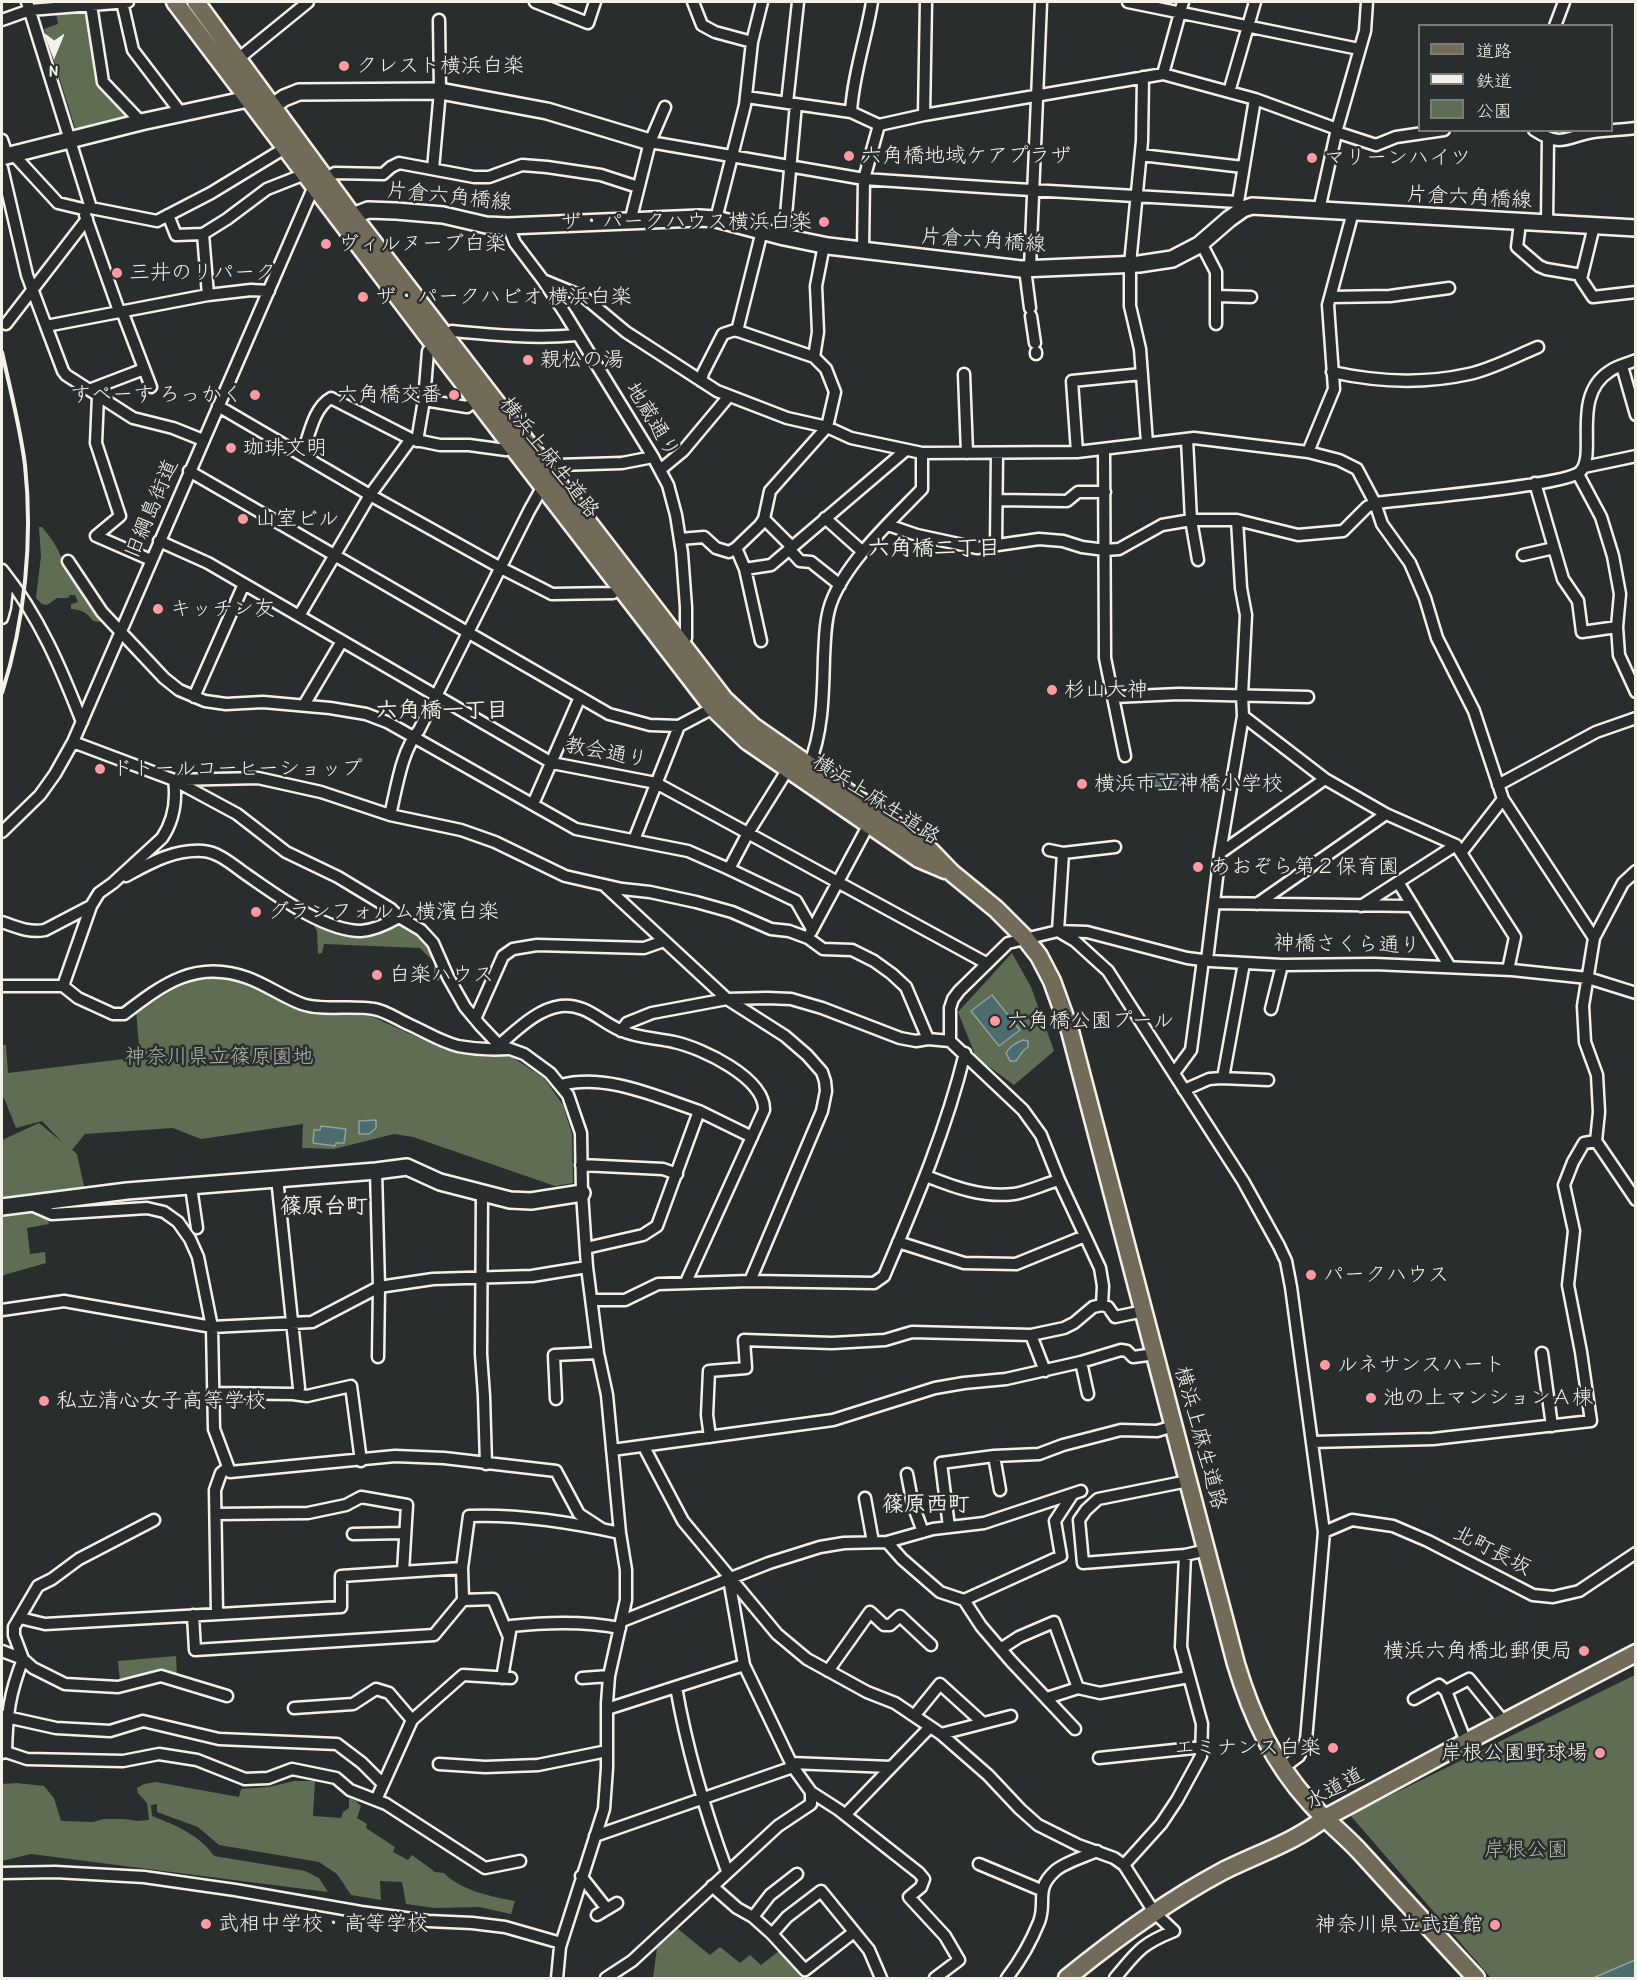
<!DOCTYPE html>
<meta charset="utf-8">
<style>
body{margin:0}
#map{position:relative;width:1637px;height:1980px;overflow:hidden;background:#2a2d2e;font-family:"Patrick Hand","Klee One",sans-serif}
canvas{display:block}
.frame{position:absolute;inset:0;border:3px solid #f4f1e8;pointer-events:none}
.legend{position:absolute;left:1418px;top:24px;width:195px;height:108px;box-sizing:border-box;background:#2a2d2e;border:2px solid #7b7b78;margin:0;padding:8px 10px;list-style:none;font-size:18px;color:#f4f1e8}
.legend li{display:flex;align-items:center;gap:12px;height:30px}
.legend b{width:30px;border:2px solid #7b7b78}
.north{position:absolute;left:24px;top:24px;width:60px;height:60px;-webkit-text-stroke:4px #2a2d2e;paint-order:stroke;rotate:181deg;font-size:16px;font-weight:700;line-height:24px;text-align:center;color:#f4f1e8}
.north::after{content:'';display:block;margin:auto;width:21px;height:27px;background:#f4f1e8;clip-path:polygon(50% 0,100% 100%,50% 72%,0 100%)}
</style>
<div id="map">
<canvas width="1637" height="1980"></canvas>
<div class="frame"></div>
<ul class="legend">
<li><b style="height:8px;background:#736b5a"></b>道路</li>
<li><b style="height:8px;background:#f4f1e8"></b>鉄道</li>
<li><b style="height:16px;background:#606d55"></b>公園</li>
</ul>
<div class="north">N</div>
</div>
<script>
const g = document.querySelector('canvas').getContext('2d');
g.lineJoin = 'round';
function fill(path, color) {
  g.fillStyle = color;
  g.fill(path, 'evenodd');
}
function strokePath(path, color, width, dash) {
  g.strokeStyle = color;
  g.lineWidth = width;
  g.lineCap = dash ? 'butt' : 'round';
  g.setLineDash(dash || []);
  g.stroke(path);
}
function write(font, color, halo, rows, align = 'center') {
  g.font = font + ' "Patrick Hand","Klee One",sans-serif';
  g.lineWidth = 5;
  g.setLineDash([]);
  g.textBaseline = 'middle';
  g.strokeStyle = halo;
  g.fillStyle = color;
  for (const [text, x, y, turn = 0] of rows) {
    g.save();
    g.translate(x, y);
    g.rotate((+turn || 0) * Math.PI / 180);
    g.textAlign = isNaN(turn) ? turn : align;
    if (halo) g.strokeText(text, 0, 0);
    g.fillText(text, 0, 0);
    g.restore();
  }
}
const green = new Path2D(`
 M85,11l4,3 11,70 29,31 -1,4 -52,12 -32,-102 14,-5 -2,-11z
 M39,527h3c9,11 20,25 21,39l4,2 36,50 -2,4 -8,-1c-5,-8 -13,-12 -22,-12v-5l7,-2 -3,-7h-5l-2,3h-11l-10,7 -5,-1 -6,-6 5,-42z
 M316,921l23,9 60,-9 17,9 15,19 12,25 -5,7 -4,-4v-15l-14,-14 -96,-4 -2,9 -4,1 -1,-23 -3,-5z
 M1012,953l19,34 23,64 -40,34 -38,-28 -18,-45z
 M210,975l40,10 45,21 20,6 56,4 74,34 67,7 32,21 19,27 9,29 1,49 -18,3 -142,-49 -19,-3 -60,15 -32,-1 1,-24 -102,15 -28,-11 -88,6 -13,16 5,4 8,37 -83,11v-62l37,-17 24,20 -21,-22 -26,7 -12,-30h-2v-53h4l2,28 132,-16 -4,-46 35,-26z
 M29,1212l19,7 1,5 -22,4 3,26 15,-2 1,11 -42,12 -2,4v-63z
 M176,1656l1,21 -17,-6 -40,11 -2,-21z
 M1635,1675v303h-144l-141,-163z
 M294,1781h21l-2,35 28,2 2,-6 6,-4v-10l7,3 5,5 -4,12 10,6 -1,4 29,19 -2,5 15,8 4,-5 23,17 9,1c16,17 48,24 71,28l-4,13 -32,-7 -44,1 -29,-4 -4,-22 -22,-1 1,19 -30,-5 -14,-21 -18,-12 -100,-17 -21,-18 -41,-15v-8l-6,1 1,11c23,9 48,19 62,40l91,15 14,7 9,14 -297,-38 -29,7v-77l15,-1 27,3 10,12 7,23 32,1 11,-3h20l14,2 11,-1 -2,-17 -9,-10 -1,-5 7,-4 12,-2 83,15 2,-8 28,-2z
 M678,1929l32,26 10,-8 20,16 10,-8 11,10 18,-14 26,27h-152l4,-30z`);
const water = new Path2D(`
 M1148,774h45v12h-45z
 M992,995l28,35 -21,16 -28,-35z
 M1023,1040l5,1v6l-5,4 -7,10h-6l-4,-8c4,-7 9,-10 17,-13z
 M376,1120v8l-7,6h-10v-13z
 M321,1126l25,3 -2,14h-8l-1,3 -22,-3 1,-13h6z
 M1635,1960v18h-42z`);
const street = new Path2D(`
 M27,2l64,206
 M122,2l11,48 48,63
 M535,2l53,21 7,-21
 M693,2l9,23 13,7 37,10
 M1128,2l231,47
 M91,5l12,77 38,40
 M2,20l28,-10 98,-8
 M1555,26l9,-24
 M238,59l70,-57
 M1163,74l20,-72
 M1143,77l-1,64 -12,123v42l10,43 7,94
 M1229,92l26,-90
 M746,97l105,15 28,13 45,-10 239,-41 92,25 82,30
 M787,103l11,-101
 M851,112c2,-37 15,-73 21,-110
 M924,115l2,-113
 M1534,130c28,18 31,7 59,2 14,-2 28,-2 43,-4
 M1336,132l40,13 20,-8 48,-7
 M2,140l5,15
 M650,142l214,37 133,9 241,14 5,7
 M12,153l46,50 25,6 8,-1 66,13 54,-28 74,-45
 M1141,155l102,12
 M2,168l25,107 19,51
 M433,169l7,-78 -1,-71
 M1238,202l17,-103
 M1319,210l18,-81 28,-98 2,-29
 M85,215l34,96
 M168,215l8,20 27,-1 24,-15 40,-30 38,-15
 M716,219l29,-114 7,-63 10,-40
 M630,222l20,-80 15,-35
 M1520,223l-3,24 22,19 7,3 36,6 -1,4 12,18 43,-5
 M1547,223l1,-84
 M508,226l7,17 28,37 23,35 87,142 15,28 8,30 6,38 4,54v31l-9,8
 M203,234l5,61
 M784,237l12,-133
 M1201,243l15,29v52
 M863,250l1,-71 15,-54
 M1030,268l11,-266
 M1025,269l5,39
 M1582,275l12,-49
 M543,280l41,17 42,35 91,59 70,27 40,9 24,11 71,15 155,-1 117,-14 114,14 31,8 18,9 18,34 7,21 28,39 15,35 12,40 37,73 29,88 91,139 -11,68 2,36 12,33 2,37 -3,29 40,59
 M1216,296l35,1
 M1331,297l59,-1 59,-8
 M122,311l29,76
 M1031,316l4,27
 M6,324l81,-105
 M737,331l25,-100
 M445,335l7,-4c42,4 83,8 125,4
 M1036,352v2
 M814,357l4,-25 -2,-46 8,-41
 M1622,366l14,49
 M1332,372c45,10 92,12 137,2 23,-5 47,-18 69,-27
 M964,374l3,79
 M89,390l55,-21
 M98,396l-2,47 24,73 -24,20 55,24
 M424,400l43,7 9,-7
 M218,406l152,89 131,73 51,26 61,-1 7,-5
 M1187,439l4,81 7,40
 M203,440l-30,-12 -40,-10 -67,-43 -3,-4 -17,-45 162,-31 43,-5 18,1
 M417,441l7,-41 4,-49 7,-5
 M1104,449l1,209 20,98
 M1077,452l-5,-71 70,-7
 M1308,452l26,-63 -6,-84 25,-93
 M302,455c7,-18 11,-47 29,-57l80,41 29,6h29l37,5 6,-4
 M1584,467l52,-11
 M660,470l23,-19 46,-55
 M189,471l420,243 41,11 29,1 34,-18
 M1578,474l23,43 12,39 7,38 -3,33 2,28 17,37
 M1535,483l28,96 15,22 4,31 35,-5
 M997,500l70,1 11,-9h27
 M825,518l38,34
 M764,519l28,28
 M888,525l29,10 60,13 62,-9 24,2 19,6 23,3 14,-1 43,-24 29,-5h46l61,15 45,-4 24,-24 8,-4c31,-4 189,-17 205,-31 18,-17 -10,-76 30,-101 7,-5 17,-7 26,-11
 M680,539l24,-2 12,11 13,4 7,-4 24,-23 4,-6 6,-28 57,-64 8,-35 -9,-23 -12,-12 -79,-27 -12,4 -20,39 -2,8
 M159,541l49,22 344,200 104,20 330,180
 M996,545l1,-92
 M736,548l9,21 16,72
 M789,549l11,12 11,1 29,23
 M1523,555l31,-7
 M68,561l34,51 62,66 15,12 26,11 21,3 37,-2 67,6 36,6 21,8 189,107 112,22 41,18 67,32 16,28
 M745,569l26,-4 135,-115
 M2,570c37,46 59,98 80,152
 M299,616l71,-121 41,-56
 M2,618l3,-11 3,-28
 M194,697l50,-113
 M1114,697l65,-3 129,3
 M304,705l38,-64
 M1243,716l82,63 61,35 70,31 59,92 -7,33
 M73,742l101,38 63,34 49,38 52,25 53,32 8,8 22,13 12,13 15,34 17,30 15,18 19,20 25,9 26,19 18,22 13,38 1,60 5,74 11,86 9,42 13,138 6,37v30l-17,76 -2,27v65l-3,41 -44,138 -3,31
 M809,765c14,-33 14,-72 15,-108 1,-18 1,-37 7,-54 15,-41 61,-83 91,-114v-36
 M1498,785l98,-53 40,-14
 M533,804l47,-107
 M390,815c7,-28 11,-63 29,-85l110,-219 14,-25 11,-8 3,-13 65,-2 31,-6
 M2,832l38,-37 15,-21 18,-32 241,-556 21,-13 48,1 8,-7 8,-4 75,14h15l33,-12 25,2 54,8 37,12
 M634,840l45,-114
 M1049,850l14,3 52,-6
 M1063,853l-5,78 29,1 100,26 23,3 72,4 92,-1 138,6 76,8 48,15
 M1220,853l105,-74
 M1461,853l42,-54
 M729,869l19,-36 40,-64
 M126,876c24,-13 48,-27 77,-25 16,1 31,15 44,24 29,20 77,56 114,56 14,-1 26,-7 38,-14
 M1398,882l52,85
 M605,886l122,113 58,37 22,19 15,17 3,9 1,10 -4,20 -72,170
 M1214,903l199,3
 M1257,904l129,-90
 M1361,906l95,-61
 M2,922c14,5 27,11 43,8l46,-24 8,-13 14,-10 49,-45c12,-18 15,-37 12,-58l84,-2 63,14 69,23 71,15 34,12 70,34 57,13 28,3 46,10 36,10 39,17 18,2 19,7 15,11 29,1 22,11 18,13 14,13 22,52
 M811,932l58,-108
 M1594,938l29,-55 13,-12
 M1207,960l13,-107 23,-137 -1,-21 4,-80 -5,-27 -4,-68
 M2,986h61l15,12 35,16h11c39,-30 72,-55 124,-36 19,7 35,19 54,26 19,7 51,1 72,5 12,2 23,10 34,15 16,7 33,18 50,22 16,3 34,4 50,3
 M63,986l28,-80
 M1271,1009l11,-44
 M475,1019l28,-63 10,-7 24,-4 107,3 20,-7
 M621,1031l6,-8 25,-10 75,-14 40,-1 24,1 31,9 78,30 16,3 12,-2 22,2 73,69 18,25 18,45 41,88 3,18 -1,19 6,2 7,10 29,-6
 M950,1041v-33l3,-9 6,-8 49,-48 50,-12 17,10 33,30 135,210 36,65 7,15 5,26 33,245 -18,208 -7,16 -16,12
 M499,1045c18,-15 38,-36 62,-39 24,-3 40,16 59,24 17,8 36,8 54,12 28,6 91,36 90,68l-78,172
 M1174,1073l17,-23 12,-90
 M1223,1078l21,-115
 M561,1085c45,-12 96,12 138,26l-42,115 -14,9 -57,13
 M1184,1090l25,-11 12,-1 47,2
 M699,1111l53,26
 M581,1165l82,4 14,5
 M376,1171l3,116 -1,70
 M926,1176c28,11 57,22 88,18 14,-2 30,-10 45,-14
 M277,1178l22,210
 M191,1187l6,41
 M482,1194l-1,160 3,42 2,68
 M29,1204l23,10 95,-6 17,4 14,10 12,17 8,18 14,70 2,102 16,43 165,-16 49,2 112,13 23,43 23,15
 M898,1242l66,21 52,1 69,-28
 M592,1300h33l33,-16 92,-3 124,2 10,-7c31,-73 62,-145 81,-223
 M2,1310l62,-9 148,26 100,-5 67,-35 54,-8 99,-3 55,-9
 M1031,1335l14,36
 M1542,1353l10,73
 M1081,1362l7,32
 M214,1393l79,1 14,2 44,-10 10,75
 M556,1399l-2,-44 44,-2
 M710,1437l-3,-22 2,-44 37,-3 -2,-28 88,3 53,-3 27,-8 119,3 33,-7 10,-5 19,-16 9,-2
 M1312,1442l121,-3 158,-18 -10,-69 -13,-67 6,-54 -10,-46 9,-23 11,-19 12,-2
 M644,1447l39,74 94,113 30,25 60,33 28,11 46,31 47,41 32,34 18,16 40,20 36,13 10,7 30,47 20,19c-33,13 -37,21 -59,47
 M612,1450l221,-30 102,-32 29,-5 42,-4 75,-17 40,-12 6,1 6,6 22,-3
 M994,1456l6,34
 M907,1474l6,31 10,27
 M1188,1481l-90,18 -12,11 -7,10 4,43 102,-8 22,-5
 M865,1498l8,44
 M216,1514l92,-1 38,-8 15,-8 46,8 -4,67
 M949,1527l-8,-64 53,-7 45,-2 24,-9 58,-15 36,1 17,-5
 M1324,1532l28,-12 41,6 35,15 105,54 20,2 26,-6 57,-38
 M353,1534l51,-1
 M887,1542l15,17 38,33 24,8 17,26 30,35 64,68
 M964,1600l97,-44 -6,-35 17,-26
 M217,1614l-2,-124 6,-17 6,-5
 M193,1615l2,35 239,-15 29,-35
 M20,1618l25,6 296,-17v-31l121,-8
 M622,1621l147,-58 51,-16 24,-4 43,-1 46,-13 51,-6 97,-32
 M509,1637l-16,-38 -30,1 -1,-32 7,-52c51,-2 101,6 151,17
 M1002,1648l17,-11 35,-15 24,66 -31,10
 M2,1651l21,8 10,9 32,16 53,3 43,-11 66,20
 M828,1671l42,-59 14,13h6l10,-9 31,29
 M502,1678l9,-52c36,-4 74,-5 109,2
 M582,1678l27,-2
 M676,1687c11,63 29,124 51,184
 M1078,1688l22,5 89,-16
 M1446,1691l23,-12 35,43
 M1414,1699l25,-14 7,6 20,51
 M294,1708l59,-4 23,-15 13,4 23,27
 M607,1709l137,-44
 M2,1716l54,12 54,3 33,-10 76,18 118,5 25,19 21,21
 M914,1716l26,-32 43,39
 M941,1734l70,-18
 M6,1752c1,-38 3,-57 17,-93l-9,-24v-8l24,-41 14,-7 27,-20 75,-39
 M2,1753l4,-1 21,7 96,2 36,-7 38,6 48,19 23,-1 24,-9 44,9 14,12 36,14 99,64 35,-7
 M1099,1758l104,-11
 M791,1763l100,4
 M439,1764l46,3 53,-2 69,-14
 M811,1792l28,18 80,63 5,6 -3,8 -12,10 36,39 14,24 -24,18
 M376,1800l36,-80 51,-45 48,3
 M845,1815l85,-88
 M595,1836l198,-69
 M979,1864l62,26
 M1124,1865l37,-41 16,-24 24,-44 1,-32 -21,-77 4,-92
 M2,1873l53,-1 89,5 91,13 126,22 67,9 44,2 33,4 56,16
 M581,1876l26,33
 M712,1886l25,22 16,9 19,17 33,36 49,-38
 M597,1915l20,-12
 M753,1917l17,-22 27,-21
 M772,1934l15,-17 34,-26 48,59 12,28
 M606,1978l26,-17 146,-135 33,-22v-12l-18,-25 -49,-102 -15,-86
 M1007,1978c13,-17 24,-36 32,-56 8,-21 -5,-32 16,-51 8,-8 31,-15 42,-20`);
const secondary = new Path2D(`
 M273,106l11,-8 15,-6 141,-1 107,20 103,31
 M2,157l139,-35 107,-23
 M343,220l25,-10 28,1 47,4 43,10 22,1 191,-8 17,1 68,18 44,9 193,23 118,-5 33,-5 27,-14 30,-26 14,-10 9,-3 384,22
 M2,1207l125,-16 249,-20 31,-4 33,15 70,18 21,1 51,-8`);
const primary = new Path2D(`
 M175,2l260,344 278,362 34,33 172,118 26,11
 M196,2l156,213 372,484 29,27 174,121 25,26 44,36 29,29 14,18 13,25 18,50 166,633c16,53 37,98 74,139 16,18 36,33 52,51 38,42 76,83 114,124
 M1067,1978c49,-40 100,-77 156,-107 36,-18 70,-28 102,-53l141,-76 170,-89`);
const rail = new Path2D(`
 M2,352c8,37 18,74 23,113 8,75 0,156 -23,228`);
const markers = [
 [344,66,6,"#ff9aa2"],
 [849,156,6,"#ff9aa2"],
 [1312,158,6,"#ff9aa2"],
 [824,222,6,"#ff9aa2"],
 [326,244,6,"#ff9aa2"],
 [117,273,6,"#ff9aa2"],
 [363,297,6,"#ff9aa2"],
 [528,360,6,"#ff9aa2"],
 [255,395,6,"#ff9aa2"],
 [454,395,6,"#ff9aa2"],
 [231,448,6,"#ff9aa2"],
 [243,519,6,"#ff9aa2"],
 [158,609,6,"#ff9aa2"],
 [1052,690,6,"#ff9aa2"],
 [100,769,6,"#ff9aa2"],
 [1082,784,6,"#ff9aa2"],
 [1198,867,6,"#ff9aa2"],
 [256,912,6,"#ff9aa2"],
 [377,975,6,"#ff9aa2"],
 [995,1021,6,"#ff9aa2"],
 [1311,1275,6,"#ff9aa2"],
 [1325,1365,6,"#ff9aa2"],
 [1371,1398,6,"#ff9aa2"],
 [44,1401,6,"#ff9aa2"],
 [1584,1651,6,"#ff9aa2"],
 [1333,1748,6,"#ff9aa2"],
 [1600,1753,6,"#ff9aa2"],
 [206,1924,6,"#ff9aa2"],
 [1495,1925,6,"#ff9aa2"]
];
const poiNames = [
 ["クレスト横浜白楽",356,66],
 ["六角橋地域ケアプラザ",861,156],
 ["マリーンハイツ",1324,158],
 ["ザ・パークハウス横浜白楽",812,222,"right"],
 ["ヴィルヌーブ白楽",338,244],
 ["三井のリパーク",129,273],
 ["ザ・パークハビオ 横浜白楽",375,297],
 ["親松の湯",540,360],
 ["すぺーす ろっかく",243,395,"right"],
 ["六角橋交番",442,395,"right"],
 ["珈琲文明",243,448],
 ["山室ビル",255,519],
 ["キッチン友",170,609],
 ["杉山大神",1064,690],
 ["ドトールコーヒーショップ",112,769],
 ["横浜市立神橋小学校",1094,784],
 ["あおぞら第２保育園",1210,867],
 ["グランフォルム横濱白楽",268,912],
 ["白楽ハウス",389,975],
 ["六角橋公園プール",1007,1021],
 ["パークハウス",1323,1275],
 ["ルネサンスハート",1337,1365],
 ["池の上マンションＡ棟",1383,1398],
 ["私立清心女子高等学校",56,1401],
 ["横浜六角橋北郵便局",1572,1651,"right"],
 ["エミナンス白楽",1321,1748,"right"],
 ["岸根公園野球場",1588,1753,"right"],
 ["武相中学校・高等学校",218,1924],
 ["神奈川県立武道館",1483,1925,"right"]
];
const streetNames = [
 ["片倉六角橋線",449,197,6],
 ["片倉六角橋線",1469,198,3],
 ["片倉六角橋線",983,241,4],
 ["地蔵通り",652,420,59],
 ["横浜上麻生道路",549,458,52],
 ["旧綱島街道",152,509,-67],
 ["教会通り",606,753,11],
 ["横浜上麻生道路",876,800,33],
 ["神橋さくら通り",1347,945,1],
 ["横浜上麻生道路",1200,1438,75],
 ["北町長坂",1492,1551,27],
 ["水道道",1335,1789,-30]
];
const parkNames = [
 ["神奈川県立篠原園地",219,1057],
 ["岸根公園",1526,1850]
];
const neighbourhoodNames = [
 ["六角橋二丁目",934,549],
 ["六角橋一丁目",442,711],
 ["篠原台町",324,1207],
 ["篠原西町",926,1505]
];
fill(green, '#606d55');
fill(water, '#4d6c6e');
strokePath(water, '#90a19f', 1.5);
strokePath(street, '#f4f1e8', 15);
strokePath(secondary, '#f4f1e8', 20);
strokePath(primary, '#f4f1e8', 21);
strokePath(street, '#2a2d2e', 10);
strokePath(secondary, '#2a2d2e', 15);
strokePath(primary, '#736b5a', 16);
strokePath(rail, '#f4f1e8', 4);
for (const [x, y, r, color] of markers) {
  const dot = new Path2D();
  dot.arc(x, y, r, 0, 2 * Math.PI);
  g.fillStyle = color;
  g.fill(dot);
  strokePath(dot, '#2a2d2e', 2);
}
write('21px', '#f4f1e8', '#2a2d2e', poiNames, 'left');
write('21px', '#f4f1e8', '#2a2d2e', streetNames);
write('21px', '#b1b6a6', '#2a2d2e', parkNames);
write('bold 22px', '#f4f1e8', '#2a2d2e', neighbourhoodNames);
</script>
